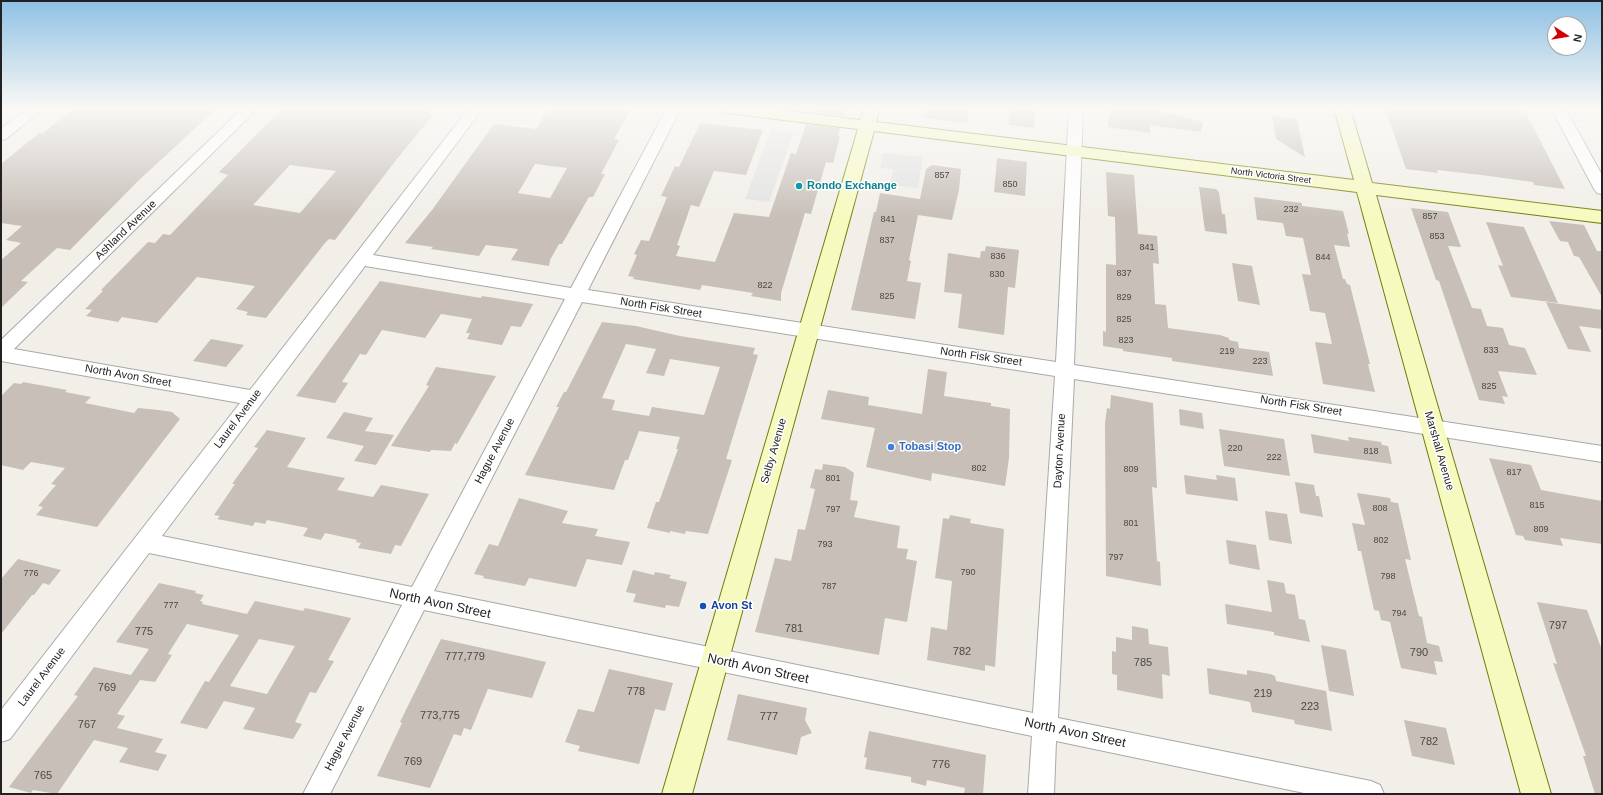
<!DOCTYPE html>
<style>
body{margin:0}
#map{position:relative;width:1603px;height:795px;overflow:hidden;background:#f2efe9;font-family:Helvetica,sans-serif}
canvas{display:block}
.frame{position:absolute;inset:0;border:2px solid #222;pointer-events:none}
.north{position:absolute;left:1547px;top:16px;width:40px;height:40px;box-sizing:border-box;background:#fff;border:1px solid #a7a7a7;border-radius:50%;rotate:102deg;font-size:11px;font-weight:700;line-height:16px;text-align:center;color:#222}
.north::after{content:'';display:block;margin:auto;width:14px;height:18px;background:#d40000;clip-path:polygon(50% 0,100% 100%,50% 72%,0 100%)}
</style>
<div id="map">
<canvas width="1603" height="795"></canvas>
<div class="frame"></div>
<div class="north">N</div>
</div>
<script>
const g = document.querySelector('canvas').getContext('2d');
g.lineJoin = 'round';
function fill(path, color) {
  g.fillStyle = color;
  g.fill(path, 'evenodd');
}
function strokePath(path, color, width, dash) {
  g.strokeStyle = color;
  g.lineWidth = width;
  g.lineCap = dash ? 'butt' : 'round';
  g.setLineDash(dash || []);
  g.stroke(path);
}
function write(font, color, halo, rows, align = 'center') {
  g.font = font + ' Helvetica,sans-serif';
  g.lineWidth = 3;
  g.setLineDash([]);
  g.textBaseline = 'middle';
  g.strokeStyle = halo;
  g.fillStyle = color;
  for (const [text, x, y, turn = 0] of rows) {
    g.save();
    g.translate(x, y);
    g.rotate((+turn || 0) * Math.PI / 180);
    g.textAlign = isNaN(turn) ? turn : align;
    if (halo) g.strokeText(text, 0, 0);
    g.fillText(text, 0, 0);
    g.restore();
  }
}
const parking = new Path2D(`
 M771,129l23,3 -25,70 -24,-3z
 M883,153l40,4 -5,31 -28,-3 3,-16 -13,-1z`);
const building = new Path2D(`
 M74,108h143l-80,74 -67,68 -13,-2 -36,33 7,1 -27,26v-48l20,-17 -15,-3 16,-14 -21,-3v-59l38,-31h4z
 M283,108h151l-5,6 4,1 -37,45 -61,80 -6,-1 -4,4 -59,75 -20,-3 2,-3 -12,-3 19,-23 -58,-9 -40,46 -35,-6 -4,5 -32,-6 6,-6 -7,-1 18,-18 -2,-1 47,-48 7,1 8,-9 7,1 58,-60 -9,-3zM290,165l46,6 -36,42 -47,-8z
 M555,108h49l26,3 -16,28 5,1 -18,34h4l-12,23h-4l-27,47h-3l-9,16 -1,6 -38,-6 7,-11 -32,-4 -7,11 -48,-7 2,-2 -28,-4 27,-33 62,-86 42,5 12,-19 5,1zM535,164l32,4 -17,30 -32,-5z
 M812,108h35l-3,8 -33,-4z
 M924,108h46l-3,15 -44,-5z
 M1010,108h26l-2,20 -25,-3z
 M1109,108h38l56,14 -2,10 -51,-7v8l-42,-6z
 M1385,108h115l25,3 40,78 -31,-4 -1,-3 -44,-6 -52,-6 1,3 -32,-4z
 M1272,116l25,3 8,38 -29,-18z
 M700,123l63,7 -17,45 -32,-4 -15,36 -8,-2 -14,40 3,1 -4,10 39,6 19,-49 35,4 22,-64 5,1 10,-30 34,4 -2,8 2,1 -7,26 -7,-1 -15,52 -6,-1 -24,80v8l-30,-5 2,-3 -51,-8 -2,5 -67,-11 1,-2 -6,-1 9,-21 -3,-1 7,-14 8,1 18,-44 -6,-1 14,-30 4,1z
 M997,158l30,4 -2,34 -31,-4z
 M932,165l29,4 -2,21 -7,30 -34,-5 -9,45 2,1 -4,20 14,2 -6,36 -64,-9 23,-98h2l4,-19 40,6 6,-30z
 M1106,172l28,3 4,59 19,2 2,28 -6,-1 2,41 11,1 2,23 52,7 9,3v2l9,2 1,6 30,4 4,24 -101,-15v-3l-49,-7v-2l-20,-3v-15l3,1v-68l10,1 -1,-48 -7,-1z
 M1199,187l17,2 3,3 3,22h3l2,20 -22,-3z
 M1254,197l48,6v3l41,5 6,23 -2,-1 3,14 -16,-2 9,34h2l2,5 3,1 20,79h-2l7,28 -52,-8 -8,-42 17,2 -7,-31 -15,-2 -8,-37 9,1 -8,-37 -17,-2 -3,-13 -26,-3z
 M1411,208l37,4 13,35 -13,-1 24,62 9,1 6,17 16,2 6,17 16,3 12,27 -39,-4 10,26 -6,-1 3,8 -26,-4 -40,-119 -3,-1z
 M1549,221l35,4 13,26h5v46l-23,-40 -5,-1 -6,-14 -8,-1z
 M1486,222l38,5 34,76 -47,-6 -13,-32 5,1z
 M986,246l33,4 -4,38 -7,-1 -4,48 -46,-7 4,-34 -18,-2 4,-39 32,5 1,-7h4z
 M1232,263l20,3 8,39 -22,-4z
 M380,281l101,17 1,-2 51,8 -12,23 -10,-1 -9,19 -35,-6 3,-6h-4l6,-14 -31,-5 -16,24 -43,-8 -16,25 -6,-1 -18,28 6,1 -13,20 -39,-7z
 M1546,302l56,8v19l-23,-3 12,26 -23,-3z
 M602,322l34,4 44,10 75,12 -2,6 5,1 -32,104 6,1 -24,74 -22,-3 -1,3 -15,-3v2l-23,-5 9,-26h3l19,-53h-2l4,-12 -41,-6 -11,29h-3l-11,30 -89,-15 34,-68h-3l8,-15h2zM626,344l30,5 -10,24 18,3 6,-17 50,8 -16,48 -52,-8 -3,9 -37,-6 3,-10 -13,-2z
 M211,339l33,6 -18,22 -33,-6z
 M436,367l60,9 -39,68 -2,-1 -4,8 -20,-1 -1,2 -39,-6 38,-60 -3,-1z
 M928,369l19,3 -3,24 47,7v3l19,3 -1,49 -4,28 -73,-13 -1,8 -65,-14 9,-39 -54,-9 7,-29 41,7 -1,8 54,9z
 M23,382l44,8 -2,2 26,5 -6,6 49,10 4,-5 21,2 13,2 8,7 -83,108 -61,-12 7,-8 -5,-1 18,-21 -5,-1 14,-16 -34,-6 -8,8 -22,-5v-69l13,-13 7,1z
 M1111,395l42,8 4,85 -5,-1 5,74 3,1 1,24 -55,-10 -1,-153 2,-15 3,1z
 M1179,409l23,4 2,16 -24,-4z
 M344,412l29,6 -8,13 29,4 -18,30 -22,-4 10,-15 -38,-8z
 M1219,429l65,10 6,37 -66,-10z
 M267,430l39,8 -19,29 58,11 -8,12 36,7 8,-12 48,9 -28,52 -6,-1 -4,9 -33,-6 3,-5 -5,-1 1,-2 -32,-7 -4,7 -18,-4 5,-8 -41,-8 -2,4 -10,-2 -2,4 -36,-7 3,-3 -6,-1 21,-31h-3l26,-36 -4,-1z
 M1311,434l38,7 -1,-4 33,5 1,3 6,1 4,18 -78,-11z
 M1489,458l42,7 10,25 61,11v43l-42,-6 3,8 -38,-6 -2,-4 -7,-1z
 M823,464l22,3 9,6 -4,27 8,1 -4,16 46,9 -3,22 11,1 -2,10 11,2 -10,61 -22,-4 -6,37 -124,-23 20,-74 16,3 7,-32 7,1 10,-41 -5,-1 5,-19 7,1z
 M1184,475l33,5 -1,-5 19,3 3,23 -52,-7z
 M1295,482l19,3 2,11h3l4,21 -23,-4z
 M1357,493l33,5 1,4 7,1 13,57 -6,-1 14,57 3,1 5,26 12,3 4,16 -9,-1 3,14 -36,-7 -11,-46 -9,-2 -2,-9 -5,-1 -13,-59h-3l-6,-28 13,2z
 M519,498l49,13 -6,12 36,6 -3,7 35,6 -8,23 -35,-6 -11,28 -47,-9 -4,8 -42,-8 1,-2 -10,-2 15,-30 9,2z
 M1265,511l22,3 5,30 -23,-4z
 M950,515l21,4 -1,4 34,6 -9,138 -10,-2v6l-58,-11 4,-33 16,3 5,-49 -17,-3 8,-60 6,1z
 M1226,540l30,5 4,25 -31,-6z
 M18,559l43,11 -12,15 -6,-2 -9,12h-2l-31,39v-55z
 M633,570l21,5 1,-3 16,3 -2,3 18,4 -8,25 -13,-2 -1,3 -32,-6 3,-8 -10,-2z
 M1267,580l17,3 2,10 9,2 4,24 6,1 5,22 -36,-7v-3l-47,-8 -2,-20 47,8z
 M159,583l37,8 -1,2 9,2 -4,6 3,1 -1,2 45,10 8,-13 48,10 2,-3 46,10 -23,42 6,1 -18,32 -6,-1 -15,30 7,2 -9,15 -50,-10 12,-21 -31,-7 -17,28 -27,-6 25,-42 4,1 30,-47 -52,-11 -19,30 4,1 -17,27 -15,-2 -23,34 8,2 -8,12 46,11 -8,13 12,3 -9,16 -39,-9 9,-14 -34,-8 -37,54 -24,-4 -2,3 -22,-6 69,-91 -4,-1 20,-28 37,8 18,-26 -33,-7zM259,639l36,7 -28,48 -37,-8z
 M1537,602l50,8 15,40v144h-7l-12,-38h3l-33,-93 4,1z
 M1132,626l16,3 1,15 19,3 2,29 -8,-2 1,25 -46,-9v-15l-5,-1v-23l4,1v-15l16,3z
 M441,639l105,23 -14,36 -44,-9 -17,41 -7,-2 -3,8 -7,-2 -24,54 -53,-12 25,-53 -2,-1z
 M1321,645l25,5 8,46 -25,-5z
 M1207,668l40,7v-5l23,4 5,2 1,5 50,10 6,40 -37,-7 -1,-4 -42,-8 -2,-10 -41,-8z
 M609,669l64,14 -8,28 -10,-2 -16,55 -61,-13 2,-5 -15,-4 13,-33 16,3z
 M738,694l69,14 -2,12 7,13 -11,4 -4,18 -70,-15z
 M1404,720l42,8 9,37 -43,-9z
 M869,731l117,24 -3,39h-19l1,-6 -38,-8 -1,6 -15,-4v-5l-46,-8 2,-11 -3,-1z`);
const street = new Path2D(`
 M28,108h16l-38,31 -5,1v-11z
 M243,108h15l-244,241 236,41 219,-282h14l-110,147 198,33 96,-180h14l-93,182 468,72 13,-254h14l-9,257 528,81v16l-528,-83 -16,339 313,63 9,4 4,9h-75l-253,-53 -2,53h-26l4,-58 -608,-126 -94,184h-27l99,-189 -253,-52 -139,186 -9,3v-32l239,-307 -239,-42v-21zM365,266l200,33 -153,288 -250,-51zM582,302l473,74 -22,337 -599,-122z
 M1551,108h14l37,67v19l-5,-1 -3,-4z`);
const secondary = new Path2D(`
 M718,108h49l93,12 4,-12h16l-4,14 478,58 -20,-72h16l22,75 230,28v12l-226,-28 175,599h-30l-164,-602 -483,-61 -182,663h-30l196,-665 -132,-16 -6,-2z`);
const markers = [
 [799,186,4,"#0f9aa8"],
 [891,447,4,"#3f7fe0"],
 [703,606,4,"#1a4fb4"]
];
const numberNames = [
 ["857",942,176],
 ["850",1010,185],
 ["232",1291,210],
 ["857",1430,217],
 ["841",888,220],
 ["853",1437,237],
 ["837",887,241],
 ["841",1147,248],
 ["836",998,257],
 ["844",1323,258],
 ["837",1124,274],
 ["830",997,275],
 ["822",765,286],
 ["825",887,297],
 ["829",1124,298],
 ["825",1124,320],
 ["823",1126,341],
 ["833",1491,351],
 ["219",1227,352],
 ["223",1260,362],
 ["825",1489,387],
 ["220",1235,449],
 ["818",1371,452],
 ["222",1274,458],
 ["802",979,469],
 ["809",1131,470],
 ["817",1514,473],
 ["801",833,479],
 ["815",1537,506],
 ["808",1380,509],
 ["797",833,510],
 ["801",1131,524],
 ["809",1541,530],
 ["802",1381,541],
 ["793",825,545],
 ["797",1116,558],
 ["790",968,573],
 ["776",31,574],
 ["798",1388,577],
 ["787",829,587],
 ["777",171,606],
 ["794",1399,614]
];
const farStreetnames = [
 ["North Victoria Street",1271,176,7]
];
const cultureNames = [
 ["Rondo Exchange",807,186]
];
const streetNames = [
 ["Ashland Avenue",126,230,-44],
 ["North Fisk Street",661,308,9],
 ["North Fisk Street",981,357,8],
 ["North Avon Street",128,376,10],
 ["North Fisk Street",1301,406,9],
 ["Laurel Avenue",238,419,-53],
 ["Hague Avenue",495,451,-62],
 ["Selby Avenue",774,451,-74],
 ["Dayton Avenue",1060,451,-87],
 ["Marshall Avenue",1439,451,74],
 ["Laurel Avenue",42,677,-53],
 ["Hague Avenue",345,738,-62]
];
const shopNames = [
 ["Tobasi Stop",899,447]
];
const transitNames = [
 ["Avon St",711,606]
];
const nearNumbernames = [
 ["797",1558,626],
 ["781",794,629],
 ["775",144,632],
 ["782",962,652],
 ["790",1419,653],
 ["777,779",465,657],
 ["785",1143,663],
 ["769",107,688],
 ["778",636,692],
 ["219",1263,694],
 ["223",1310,707],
 ["773,775",440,716],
 ["777",769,717],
 ["767",87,725],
 ["782",1429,742],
 ["769",413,762],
 ["776",941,765],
 ["765",43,776]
];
const nearStreetnames = [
 ["North Avon Street",440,604,12],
 ["North Avon Street",758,669,12],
 ["North Avon Street",1075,733,12]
];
fill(parking, '#e2e2e2');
fill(building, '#c7bfb8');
strokePath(street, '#a9a9a9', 2);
strokePath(secondary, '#707d05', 2);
fill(street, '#fff');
fill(secondary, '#f7fabf');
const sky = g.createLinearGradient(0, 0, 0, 219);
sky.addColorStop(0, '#8fc0e4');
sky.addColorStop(0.49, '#f9f8f5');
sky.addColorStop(1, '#f9f8f500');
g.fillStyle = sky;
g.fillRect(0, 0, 1603, 219);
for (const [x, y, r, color] of markers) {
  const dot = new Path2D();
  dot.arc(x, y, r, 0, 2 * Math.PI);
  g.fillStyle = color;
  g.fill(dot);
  strokePath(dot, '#fff', 1.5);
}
write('9px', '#4b4948', null, numberNames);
write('9px', '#222', '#fff', farStreetnames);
write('bold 11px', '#0d838f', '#fff', cultureNames, 'left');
write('11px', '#222', '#fff', streetNames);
write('bold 11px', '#366cbe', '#fff', shopNames, 'left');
write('bold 11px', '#164399', '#fff', transitNames, 'left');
write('11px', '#4b4948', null, nearNumbernames);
write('13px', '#222', '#fff', nearStreetnames);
</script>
